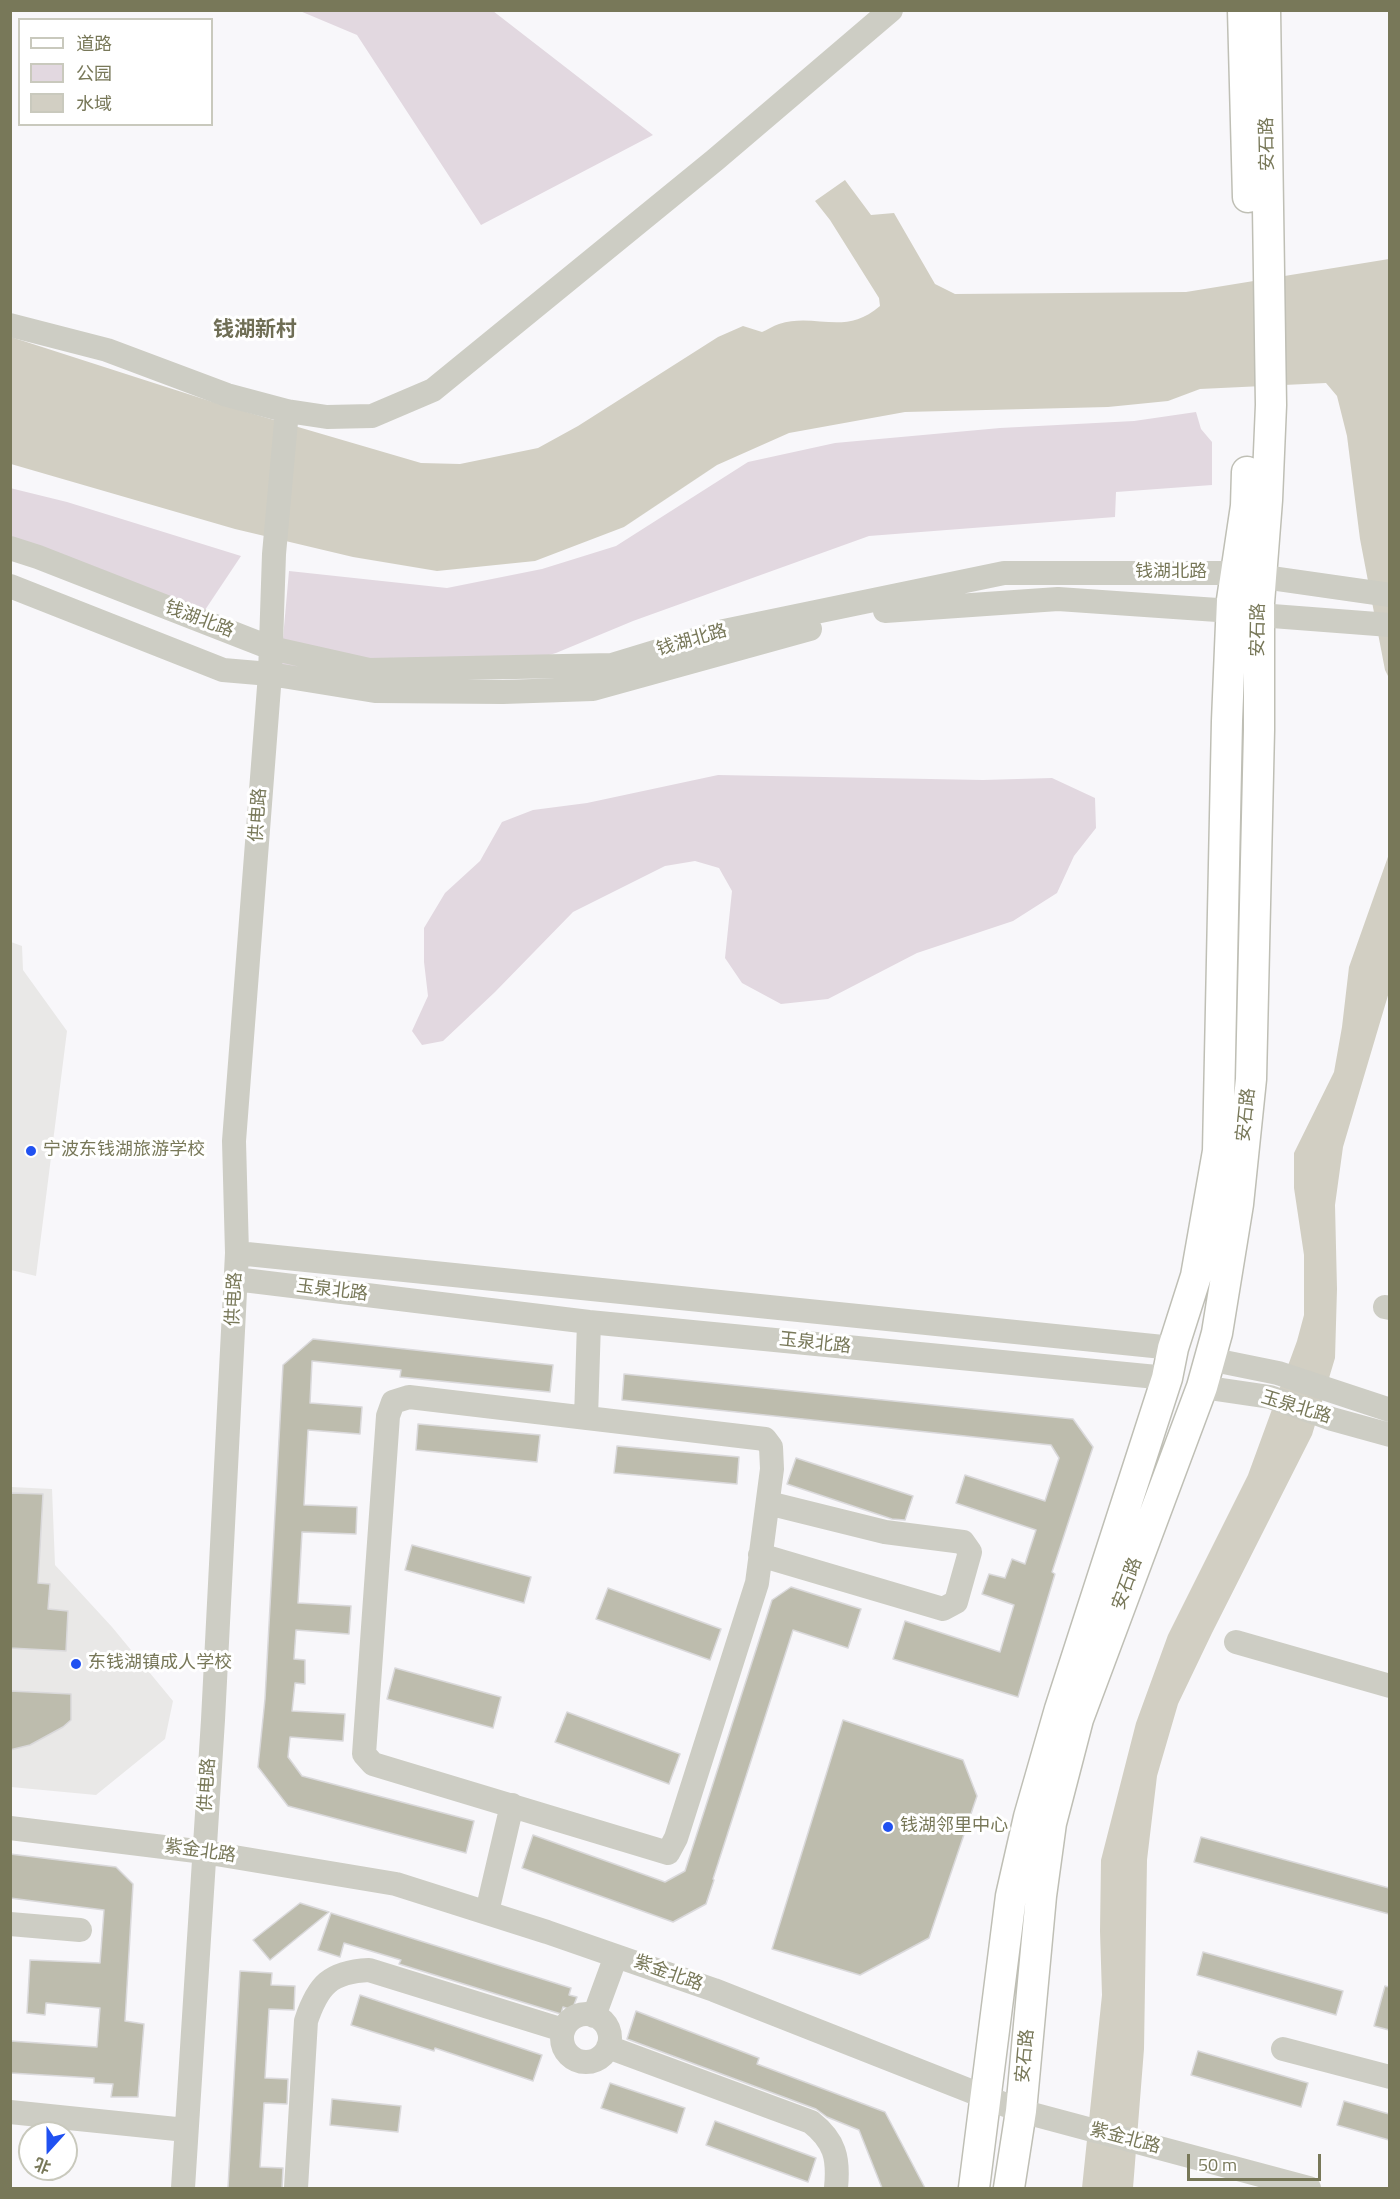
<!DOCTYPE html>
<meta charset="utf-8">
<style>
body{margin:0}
#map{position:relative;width:1400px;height:2199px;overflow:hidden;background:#f8f7fa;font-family:"Titillium Web","Noto Sans SC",sans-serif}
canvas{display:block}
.frame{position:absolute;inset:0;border:12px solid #787859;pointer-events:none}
.legend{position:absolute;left:18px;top:18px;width:195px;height:108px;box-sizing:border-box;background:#fff;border:2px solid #c9c9bd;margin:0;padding:8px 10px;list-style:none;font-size:18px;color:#787859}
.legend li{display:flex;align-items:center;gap:12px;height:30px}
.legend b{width:30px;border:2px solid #c9c9bd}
.north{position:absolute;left:18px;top:2121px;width:60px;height:60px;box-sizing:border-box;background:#fff;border:2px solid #c9c9bd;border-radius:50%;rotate:201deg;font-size:16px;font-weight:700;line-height:24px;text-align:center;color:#787859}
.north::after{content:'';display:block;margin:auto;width:21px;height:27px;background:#2051f1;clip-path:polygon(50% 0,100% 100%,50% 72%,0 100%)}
.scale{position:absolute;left:1187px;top:2154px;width:134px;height:27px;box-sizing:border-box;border:3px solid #787859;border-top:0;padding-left:8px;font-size:18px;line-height:21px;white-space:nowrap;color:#787859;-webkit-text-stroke:4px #fff;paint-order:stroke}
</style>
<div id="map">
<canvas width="1400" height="2199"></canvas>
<div class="frame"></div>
<ul class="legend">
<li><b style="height:8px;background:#fff"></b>道路</li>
<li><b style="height:16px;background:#e2d8e0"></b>公园</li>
<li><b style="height:16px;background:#d2cfc3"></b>水域</li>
</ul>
<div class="north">北</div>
<div class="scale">50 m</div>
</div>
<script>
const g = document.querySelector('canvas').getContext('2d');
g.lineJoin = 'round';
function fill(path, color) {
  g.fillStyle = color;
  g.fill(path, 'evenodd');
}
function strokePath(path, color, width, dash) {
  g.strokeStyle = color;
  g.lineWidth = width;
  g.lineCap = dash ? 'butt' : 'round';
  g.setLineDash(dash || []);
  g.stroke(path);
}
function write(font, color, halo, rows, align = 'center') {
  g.font = font + ' "Titillium Web","Noto Sans SC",sans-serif';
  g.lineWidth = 6;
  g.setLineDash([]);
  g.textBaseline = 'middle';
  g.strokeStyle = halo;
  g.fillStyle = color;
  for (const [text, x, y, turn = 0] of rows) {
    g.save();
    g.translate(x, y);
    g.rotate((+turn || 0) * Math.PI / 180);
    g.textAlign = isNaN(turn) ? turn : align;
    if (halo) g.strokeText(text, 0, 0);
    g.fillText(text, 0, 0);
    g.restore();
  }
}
const built = new Path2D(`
 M11,942l11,4 1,24 44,61 -31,245 -25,-6z
 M11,1487l41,2 3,76 57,62 61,74 -8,38 -69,56 -85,-8z`);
const green = new Path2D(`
 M300,11h193l160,124 -172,90 -124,-190z
 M1196,412l5,17 11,13v43l-96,7 -1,25 -246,19 -236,85 -77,32 -82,23 -194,-4 9,-101 158,17 95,-19 74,-23 132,-84 87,-19 165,-15 134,-7z
 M10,488l57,14 174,54 -38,57 -192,-73z
 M718,775l265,5 69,-2 43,20 1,30 -22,28 -17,37 -44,28 -96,32 -89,46 -47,5 -39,-21 -17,-25 7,-67 -13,-23 -24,-7 -30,5 -92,46 -78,80 -52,49 -21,4 -10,-14 16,-35 -4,-34v-34l21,-35 35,-32 22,-39 31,-12 54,-7z`);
const water = new Path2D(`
 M845,180l26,35 23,-2 41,71 20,10 231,-2 203,-33v419l-4,-8 -25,-131 -13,-103 -10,-40 -11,-13 -126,6 -32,12 -60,6 -203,5 -116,21 -72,32 -93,62 -89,34 -98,10 -84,-14 -118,-28 -224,-65v-127l205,66 205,60 39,1 78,-16 40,-22 140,-89 25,-11 19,6c5,-2 11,-6 17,-8 37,-12 65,13 101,-18l-1,-8 -49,-78 -15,-19z
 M1389,854v138l-46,155 -8,58 2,84 -2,69 -23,77 -100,198 -34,71 -21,72 -10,84 -3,189 -11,139h-51l20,-193 -2,-64 1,-71 35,-137 32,-88 80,-160 49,-134 7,-26v-60l-10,-67v-35l40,-81 8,-45 7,-60z`);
const building = new Path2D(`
 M313,1339l240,26 -3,27 -150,-15 1,-7 -89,-9 -2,42 52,4 -2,27 -52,-4 -4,75 53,2 -1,27 -54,-2 -4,71 53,3 -2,28 -53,-4 -2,29 11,1v24l-10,-1 -3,28 53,3 -2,27 -53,-4 -2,20 14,19 172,45 -8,32 -178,-47 -30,-39 7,-68 18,-334z
 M624,1374l449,45 20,28 -41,125 3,2 -37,123 -125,-38 12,-38 95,31 14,-47 -32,-11 7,-20 16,4 7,-19 13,5 11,-34 -80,-27 9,-28 80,26 14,-43 -8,-13 -429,-45z
 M418,1424l122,11 -3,27 -121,-12z
 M617,1446l122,11 -2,27 -123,-11z
 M796,1458l117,38 -8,24 -13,-1 -105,-35z
 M10,1493l33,1 -5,89 12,1 -2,25 20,2 -2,40 -56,-3z
 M412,1545l119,32 -7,26 -119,-33z
 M791,1587l70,22 -13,39 -55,-18 -80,249 1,1 -8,24 -33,18 -151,-54 11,-33 132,47 20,-11 87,-271z
 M608,1588l113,41 -11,31 -114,-41z
 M395,1668l106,29 -8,31 -106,-29z
 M10,1691l61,3v26l-8,7 -33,18 -20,5z
 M567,1712l113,42 -11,30 -114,-42z
 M843,1720l120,40 14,36 -48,142 -69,37 -88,-26z
 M1201,1837l188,51v26l-195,-52z
 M10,1854l106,13 17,17 -8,137 19,3 -6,73h-27l2,-13 -19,-1v-5l-84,-5v-32l87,6 3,-39 -54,-5 -1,12 -18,-2 3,-53 70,3 4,-53 -94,-12z
 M300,1903l29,9 -59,48 -17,-20z
 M331,1913l240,75 -2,7 8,2 -5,13 -9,-3 -2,7 -162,-50 2,-4 -57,-17 -4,14 -22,-7z
 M1203,1952l140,39 -7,24 -139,-40z
 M240,1971l32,2 -1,12 24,1 -1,24 -25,-1 -4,69 23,1 -1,25 -23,-1 -4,64 23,1 -1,20h-54z
 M1385,1986l4,1v43l-15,-4z
 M360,1995l182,60 -9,26 -98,-33 -1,3 -83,-26z
 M636,2011l123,47 -2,6 128,48 40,76h-43l-23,-58 -32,-13 -11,-8 -189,-70z
 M1198,2051l110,32 -7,24 -110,-32z
 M610,2083l75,25 -8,25 -76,-25z
 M332,2099l69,7 -3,26 -68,-7z
 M1344,2101l45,13v26l-52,-15z
 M715,2121l101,37 -8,24 -102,-37z`);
const minor = new Path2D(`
 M10,325l97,25 120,45 60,16 40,6 45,-1 61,-26 282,-230 176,-150
 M10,548l28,9 233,91 98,22 243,-5 112,-34 280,-58h232l154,22
 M10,586l213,84 47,4 105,17 128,1 90,-3 217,-60
 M885,611l173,-12 174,12 27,4 131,10
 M237,1253l936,95
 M235,1279l354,43 578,56
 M1385,1307l5,1
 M1209,1359l69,14 112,37
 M1202,1387l68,10 62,22 58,16
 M409,1397l356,42 6,8 1,22 -15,114 -81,255 -8,15 -295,-89 -9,-10 24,-338 5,-14z
 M586,1418l3,-96
 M760,1555l183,54 13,-7 14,-50 -7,-10 -78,-10 -117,-29
 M1236,1642l154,44
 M10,1828l194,24 192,32 151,48 167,58 307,121 288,77
 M487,1912l25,-107
 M10,1924l70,6
 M562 2038a24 24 0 1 1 48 0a24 24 0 1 1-48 0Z
 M594,2016l22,-60
 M608,2047l203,75c24,19 28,36 25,66
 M1283,2049l107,28
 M10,2112l176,18
 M183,2188l30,-468 24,-467 -3,-112 36,-467 4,-120 13,-143
 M296,2188l10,-167c12,-36 24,-49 63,-51l194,60`);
const major = new Path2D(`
 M1243,10l5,187
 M974,2188l37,-292 18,-79 31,-108 107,-331 6,-30 23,-72 22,-125 9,-430 5,-121 14,-94 1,-34
 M1009,2188l12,-77 20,-215 10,-73 27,-104 124,-332 15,-54 21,-129 13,-125 8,-349v-127l8,-103 4,-95 -6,-395`);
const markers = [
 [31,1151,6,"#2051f1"],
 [76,1664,6,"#2051f1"],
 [888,1827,6,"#2051f1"]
];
const streetNames = [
 ["安石路",1268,144,-91],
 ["钱湖北路",1171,573],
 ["钱湖北路",199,620,21],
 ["安石路",1259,630,-89],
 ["钱湖北路",692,641,-16],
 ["供电路",259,815,-86],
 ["安石路",1247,1115,-84],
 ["玉泉北路",332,1291,7],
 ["供电路",235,1299,-87],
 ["玉泉北路",815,1344,6],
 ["玉泉北路",1296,1408,17],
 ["安石路",1128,1584,-70],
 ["供电路",208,1785,-86],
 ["紫金北路",200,1852,8],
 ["紫金北路",668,1974,20],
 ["安石路",1026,2056,-85],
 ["紫金北路",1125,2139,15]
];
const poiNames = [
 ["宁波东钱湖旅游学校",43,1151],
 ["东钱湖镇成人学校",88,1664],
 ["钱湖邻里中心",900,1827]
];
const quarterNames = [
 ["钱湖新村",255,331]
];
fill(built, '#e9e8e7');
fill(green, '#e2d8e0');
fill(water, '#d2cfc3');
fill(building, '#bdbcad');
strokePath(building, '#dad9db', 1.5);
strokePath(major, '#bfbfb5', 33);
strokePath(minor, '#cdcdc4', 24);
strokePath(major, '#fff', 30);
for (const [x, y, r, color] of markers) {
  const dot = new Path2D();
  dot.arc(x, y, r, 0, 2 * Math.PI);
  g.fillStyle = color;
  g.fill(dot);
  strokePath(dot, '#fff', 2);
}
write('18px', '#787859', '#fff', streetNames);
write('18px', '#787859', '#fff', poiNames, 'left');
write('bold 21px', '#6f6e55', '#fff', quarterNames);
</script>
